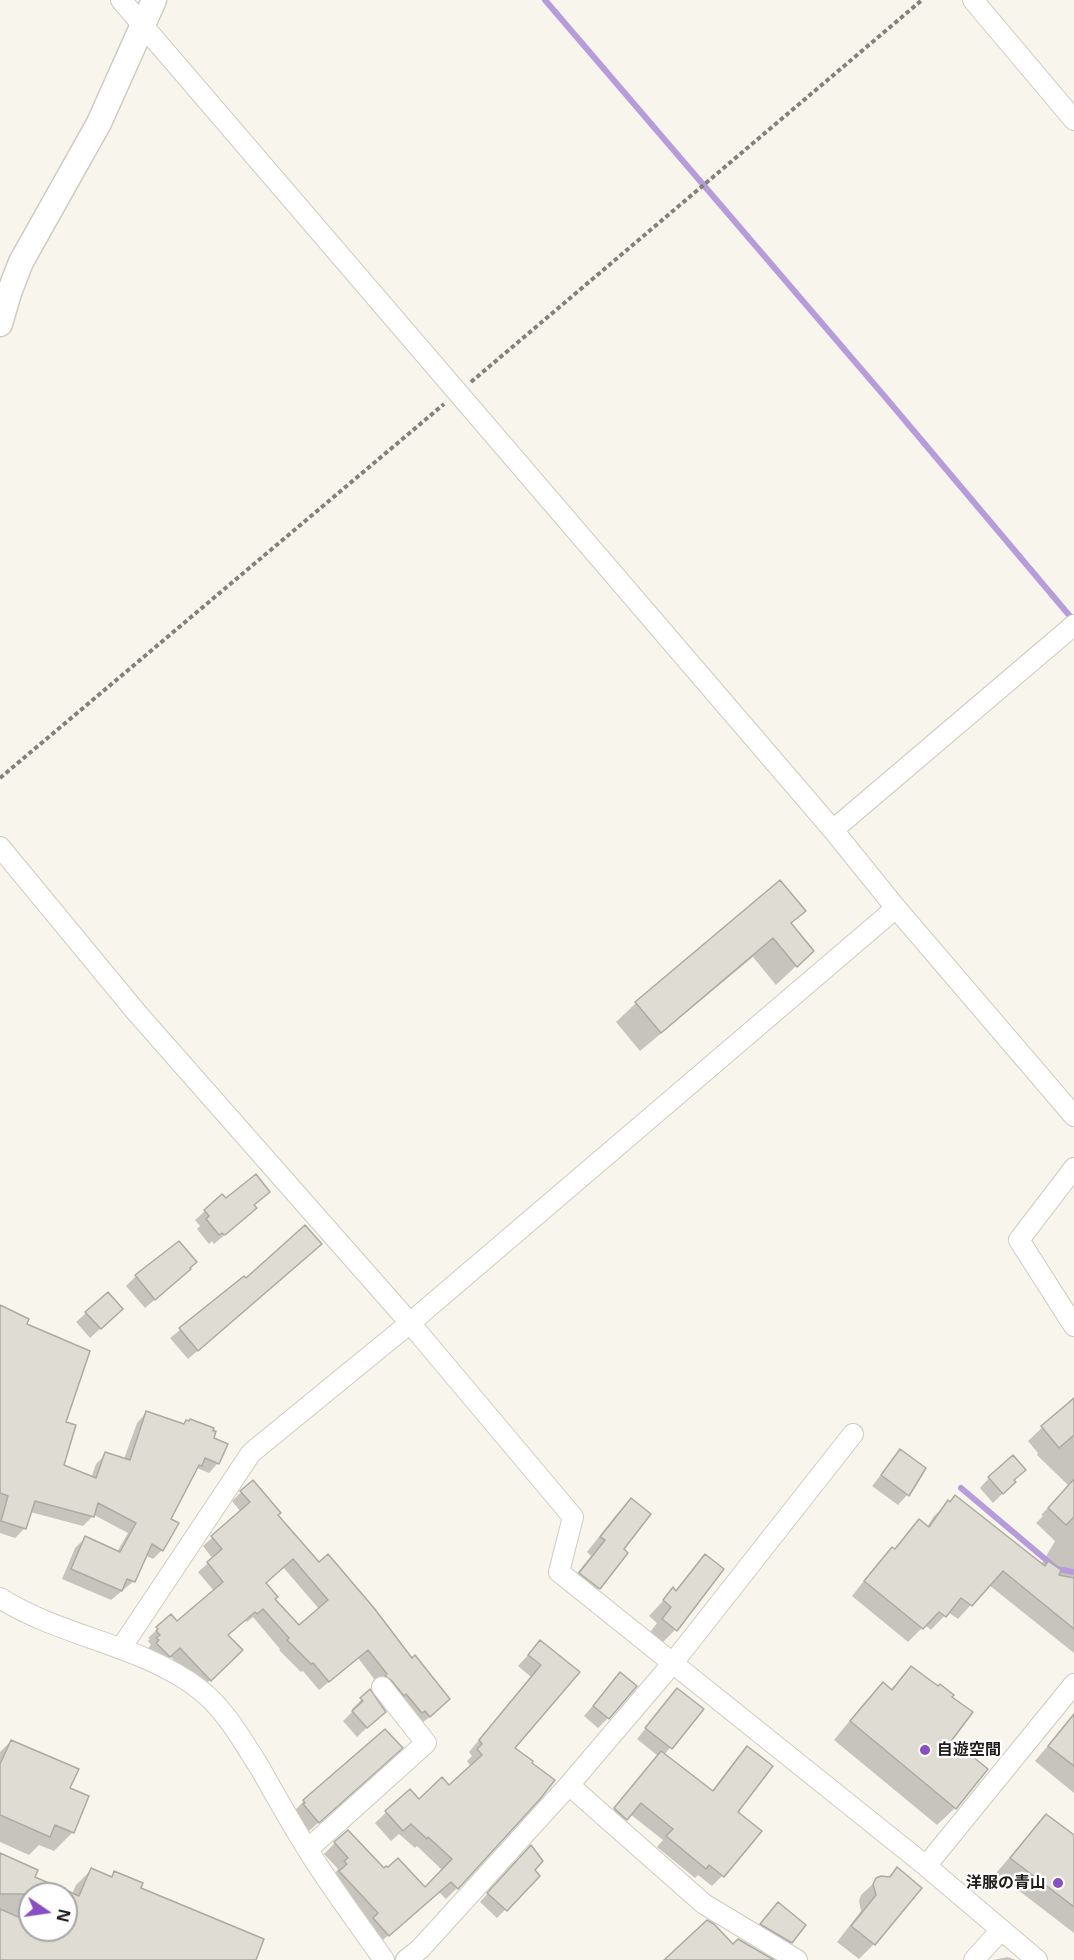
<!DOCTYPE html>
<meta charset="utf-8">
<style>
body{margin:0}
#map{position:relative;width:1074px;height:1960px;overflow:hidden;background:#f8f6ec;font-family:"Open Sans",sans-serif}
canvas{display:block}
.north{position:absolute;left:18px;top:1882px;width:60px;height:60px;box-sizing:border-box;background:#fff;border:2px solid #a6a5a4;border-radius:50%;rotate:103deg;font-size:16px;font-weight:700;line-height:24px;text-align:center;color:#201f1c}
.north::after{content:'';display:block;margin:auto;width:21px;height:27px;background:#884ec4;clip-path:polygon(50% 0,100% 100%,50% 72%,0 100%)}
</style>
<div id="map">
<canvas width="1074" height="1960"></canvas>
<div class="north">N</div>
</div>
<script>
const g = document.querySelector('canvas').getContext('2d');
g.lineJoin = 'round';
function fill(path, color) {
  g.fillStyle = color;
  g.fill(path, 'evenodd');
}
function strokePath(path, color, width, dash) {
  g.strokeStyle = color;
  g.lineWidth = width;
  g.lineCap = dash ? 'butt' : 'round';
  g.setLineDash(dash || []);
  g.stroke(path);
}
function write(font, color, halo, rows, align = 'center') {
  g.font = font + ' "Open Sans","Noto Sans JP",sans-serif';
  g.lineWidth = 4.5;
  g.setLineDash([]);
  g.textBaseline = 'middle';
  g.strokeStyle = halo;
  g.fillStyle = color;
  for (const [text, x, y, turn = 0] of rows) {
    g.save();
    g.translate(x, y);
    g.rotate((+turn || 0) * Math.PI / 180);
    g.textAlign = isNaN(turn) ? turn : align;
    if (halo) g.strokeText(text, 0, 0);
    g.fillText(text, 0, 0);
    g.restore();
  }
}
const shadow = new Path2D(`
 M804,911l-14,13 22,27 -36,34 -23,-28 -113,94 -24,-29 20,-19z
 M268,1192l-15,14 -8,12 -31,26 -2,-3 -3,3 -12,-15 3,-3 -5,-6 10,-9z
 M311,1253l-123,106 -18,-21 74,-60 1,2z
 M136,1276l43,3 -34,29 -19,-22z
 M0,1307l25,17 39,99 -2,43 29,12 5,-14 10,-10 18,5 13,-36 9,-10 37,12 3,-3 26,17 6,24 -9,10 -12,-5 -28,52 -7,30 -9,9 -8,-4 -11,26 -23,19 -49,-21 13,-31 10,-10 32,14 11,-19 -34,-18 -11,11 -53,-14 -5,16 -10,10 -15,-5z
 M86,1313l25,6 -21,19 -14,-16z
 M1074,1397v256l-85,-68 -31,34 -10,-7 -17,18 -6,-5 -17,17 -56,-46 26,-33 14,-14 1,1 26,-29 8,6 7,-11 21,-19 86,68 14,-24 -19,-18 7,-7 -2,-1 28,-29 -32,-31 1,-2 -10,-12z
 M900,1451l24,17 -17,27 -9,10 -26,-19z
 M989,1478l24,3 -9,11 -11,11 -13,-15z
 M241,1492l36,24 162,193 -19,16 -42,-41 -20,-26 -39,32 -16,-19 -2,1 -22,-22 1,-1 -27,-32 -6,5 -2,-2 -18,15 14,15 -40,39 -31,-33 -11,10 -11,-18 3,-3 -3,-4 2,-2 -2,-1 23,-21 6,6 37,-32 -16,-19 15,-13 -10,-13 38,-34 -9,-11zM283,1567l36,42 -20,18 -25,-28 -9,-16z
 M631,1500l-9,49 4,4 -27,35 -15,15 -19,-15 26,-32 -4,-4 29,-37z
 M705,1556l17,14 -47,60 -15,15 -12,-10 9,-12 -8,-7 24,-26 2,1z
 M540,1642l38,30 -65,76 -56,140 -11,11 -7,-7 -62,53 -47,-62 7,-7 -2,-3 3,-4 -14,-15 11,-11 49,27 41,18 17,-18 -25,-24 -2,2 -16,-14 -8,7 -16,-18 34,-32 10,11 30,-15 22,-20 -4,-6 5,-5 -3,-4 62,-75 -13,-11z
 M912,1668l38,72 5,68 -18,17 -103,-85 31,-38 18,-18 7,6z
 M620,1674l-12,44 -10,10 -14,-12z
 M677,1690l25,19 -38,46 47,37 26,-34 10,-10 -25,128 -10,10 -14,-11 -3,3 -38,-31 6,-7 -33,-26 -14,15 -11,-9 53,-64 -21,-17z
 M370,1691l4,30 -17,16 -14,-16 10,-10 -1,-2z
 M1074,1715v78l-39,-32z
 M11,1741l57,48 5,43 -19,19 -15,-6 -10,10 -29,-13v-90z
 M391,1757l-83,75 -13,-17 -1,-4 10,-10z
 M1046,1816l28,21v96l-78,-60z
 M0,1855l33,23 39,16 4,-9 15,-15 19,8 5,-5 139,87h-254zM30,1894h36v36h-36z
 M522,1856l16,20 -41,42 -17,-16z
 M897,1869l-23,75 -15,15 -22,-17 24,-31 -2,-10 2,-6 16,-15 11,-2z
 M778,1904l13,38 -10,10 -29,-18z
 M1008,1957l8,3h-24h1z`);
const stream = new Path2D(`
 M545,0l341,398 188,223
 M961,1488l96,81 17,3`);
const building = new Path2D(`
 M780,880l26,31 -15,12 23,28 -17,16 -24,-29 -112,95 -26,-31z
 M256,1174l14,18 -16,13 3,3 -32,27 -3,-2 -3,2 -13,-16 3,-3 -5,-6 18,-16 4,4z
 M305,1225l17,19 -124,107 -19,-23 65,-52 2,2z
 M179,1241l18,21 -7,6 1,1 -36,31 -20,-25z
 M108,1292l15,17 -22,20 -16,-17z
 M0,1305l29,14 -2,5 63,27 -24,71 10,3 -12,40 32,13 9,-26 25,8 16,-49 38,13 2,-4 3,1 1,-2 24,9 -1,3h3l-2,7 14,6 -9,20 -14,-6 -3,8 -3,-1 -28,54 8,4 -16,28 -11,-7 -17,38 -8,-3 -5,12 -51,-22 14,-33 35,16 16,-29 -38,-20 -4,14 -59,-16 -9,28 -25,-8 7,-25 -8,-3z
 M1074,1398v37l-15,13 -18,-22z
 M900,1449l26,19 -17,28 -28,-21z
 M1013,1455l13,15 -12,10 2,2 -13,12 -15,-17z
 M1074,1479v38l-8,8 -18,-17z
 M253,1480l28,33 -3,2 41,47 9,-8 46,54 38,50 3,-3 35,44 -20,18 -5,-6 -3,2 -16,-19 -2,2 -13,-16 -6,-4 2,-2 -19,-24 -39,32 -16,-19 -2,1 -24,-24 2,-2 -26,-29 -6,5 -2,-2 -27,23 15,15 -32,31 -31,-33 -10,9 -14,-14 3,-3 -3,-2 4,-3 -4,-4 2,-2 -2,-2 15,-13 6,7 46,-39 -16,-20 15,-13 -11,-13 39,-34 -10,-11zM293,1559l35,41 -29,25 -24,-26 3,-2 -12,-14z
 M955,1495l90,71 3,-5 13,9 -2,5 15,3v51l-71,-58 -31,35 -11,-8 -15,19 -7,-5 -16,17 -59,-48 28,-34 3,2 24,-30 10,8 19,-27 2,2z
 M631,1498l20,16 -27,35 4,4 -28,36 -21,-16 26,-33 -5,-3z
 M705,1554l19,15 -47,62 -15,-12 9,-12 -8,-7 10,-13 3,4z
 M540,1640l40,32 -65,76 18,13 -1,2 23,17 -14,18 -83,91 -7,-7 -62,54 -16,-18 5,-5 -39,-42 8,-7 -3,-3 4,-3 -14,-16 14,-12 36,38 2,-2 2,1 10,-9 27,29 27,-28 -24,-22 -1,2 -16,-15 -8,7 -18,-20 25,-22 9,10 23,-22 7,8 33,-30 -5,-6 5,-5 -3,-4 62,-75 -13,-10z
 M911,1666l27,20 2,-2 14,11 -2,2 21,15 -21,28 36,29 -32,40 -106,-88 33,-39 9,8z
 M620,1672l17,14 -28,33 -16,-13z
 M677,1688l27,21 -32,40 -27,-21z
 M370,1689l16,23 -19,16 -15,-17 11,-10 -3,-3z
 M1074,1714v52l-26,-20z
 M385,1729l18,19 -84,75 -16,-19 2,-1 -2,-3z
 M11,1740l68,29 -9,19 19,8 -15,37 -19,-8 -5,12 -50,-22v-51z
 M747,1746l26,20 -35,46 24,19 -38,46 -15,-12 -3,4 -40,-33 7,-7 -32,-26 -14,17 -13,-12 47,-57 52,40z
 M1046,1814l28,21v72l-64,-49z
 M531,1845l12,16 -8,9 5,6 -33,35 -20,-18z
 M0,1853l38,17 -3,7 44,19 12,-28 21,9 2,-6 29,12 -2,5 123,51 -8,21h-256v-51l30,13v8h36v-36h-66z
 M897,1867l25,21 -47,57 -24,-19 25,-31 -3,-11 3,-6 5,-2 9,1z
 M778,1902l28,23 -14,18 -32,-19z
 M707,1920l7,4 19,20 5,-5 36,21h-110z`);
const path = new Path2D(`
 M471,382l451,-382
 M0,778l444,-374`);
const minor = new Path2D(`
 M121,0l712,830 63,78 178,208
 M973,0l101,120
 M833,830l241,-205
 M0,847l137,166 273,310 163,194 -14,55 367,294 111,94
 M1074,1168l-55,72 55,86
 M0,1598c61,39 140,46 199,91 27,21 43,51 61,79 15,27 30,53 46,79 24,39 52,76 78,113
 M121,1648l130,-195 159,-130 486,-415
 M569,1785l135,119 93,56
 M308,1849l118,-106 -44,-56
 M926,1866l148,-182
 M406,1960l14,-11 149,-164 103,-121 181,-230
 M974,1960l26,-29`);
const tertiary = new Path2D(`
 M0,324l9,-31 12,-31 78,-139 55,-123`);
const markers = [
 [925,1750,6,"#884ec4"],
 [1058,1883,6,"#884ec4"]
];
const poiNames = [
 ["自遊空間",937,1750],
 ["洋服の青山",1046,1883,"right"]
];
fill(shadow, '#0003');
strokePath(stream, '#b79cdc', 6);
fill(building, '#dedcd3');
strokePath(building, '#acaba2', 1.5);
strokePath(minor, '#cdccc2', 22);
strokePath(tertiary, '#cdccc2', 27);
strokePath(path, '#83817b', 4, [4.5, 3]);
strokePath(minor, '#fff', 20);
strokePath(tertiary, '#fff', 24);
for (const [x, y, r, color] of markers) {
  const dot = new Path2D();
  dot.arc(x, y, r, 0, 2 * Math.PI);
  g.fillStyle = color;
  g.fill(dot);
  strokePath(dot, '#fff', 2);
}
write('bold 16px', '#201f1c', '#fff', poiNames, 'left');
</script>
